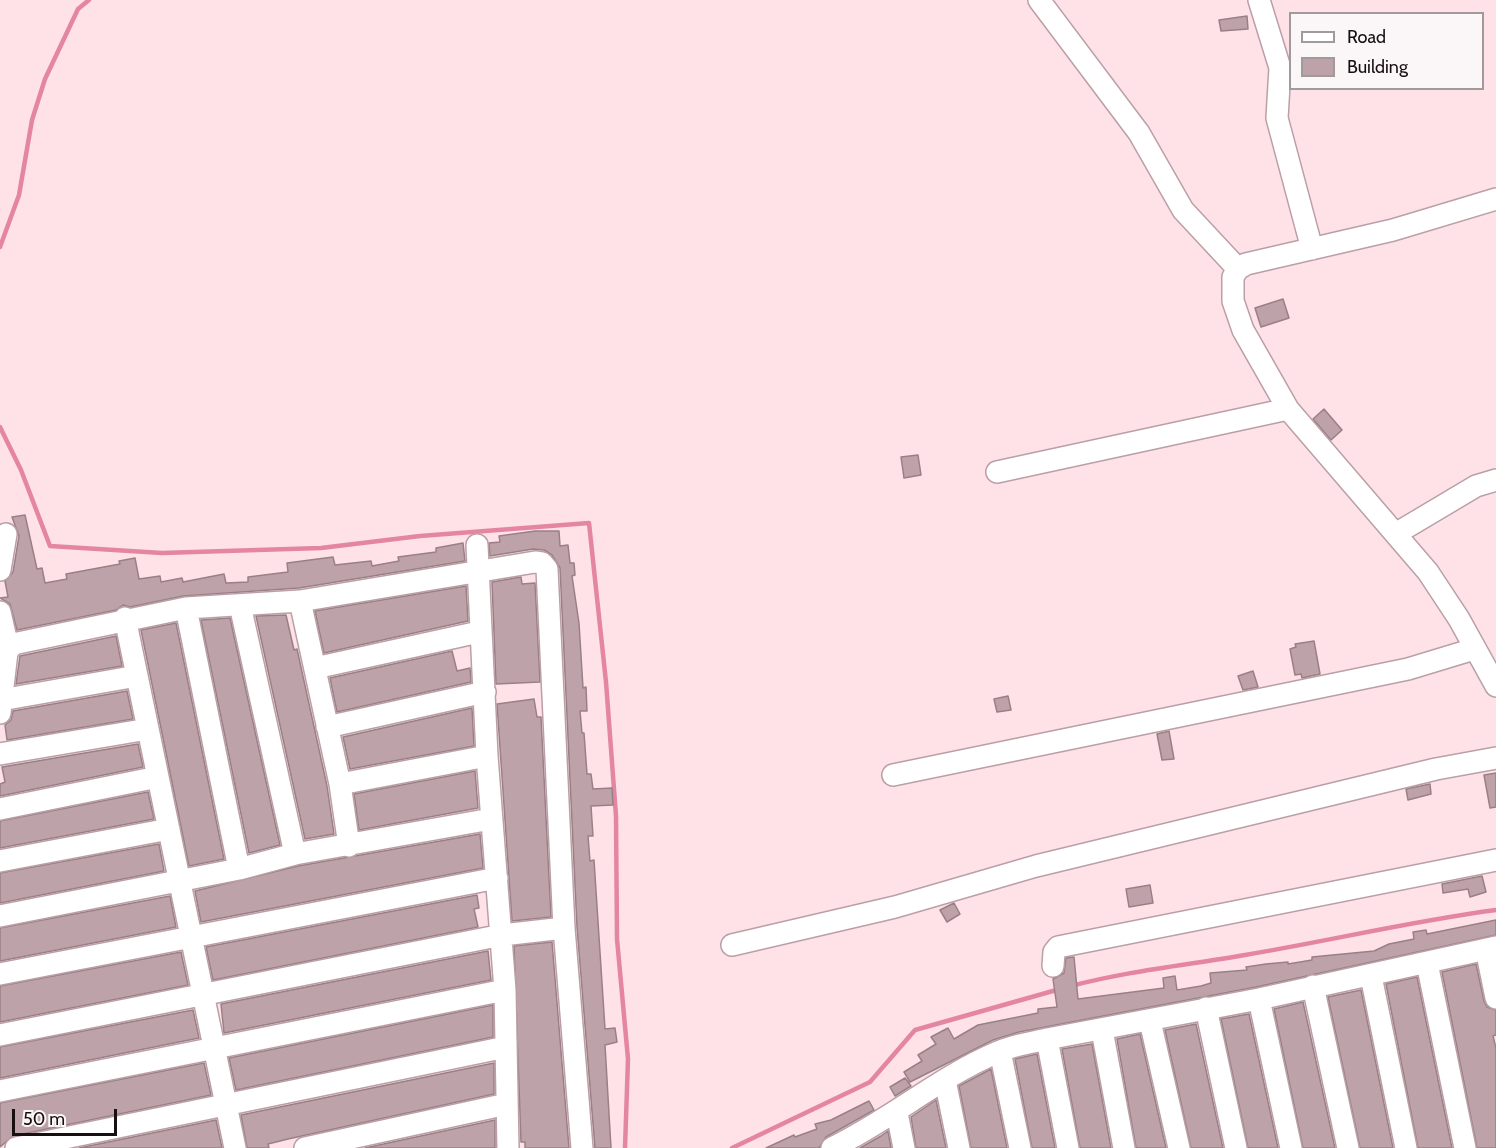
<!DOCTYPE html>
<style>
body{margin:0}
#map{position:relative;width:1496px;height:1148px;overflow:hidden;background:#fee2e8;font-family:Cabin,sans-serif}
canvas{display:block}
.legend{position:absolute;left:1289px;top:12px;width:195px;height:78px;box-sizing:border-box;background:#fbf6f7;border:2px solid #a09a9b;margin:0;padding:8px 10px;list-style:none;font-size:18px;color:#180f11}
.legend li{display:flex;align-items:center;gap:12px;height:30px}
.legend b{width:30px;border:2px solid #a09a9b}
.scale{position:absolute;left:12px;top:1109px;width:105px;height:27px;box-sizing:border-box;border:3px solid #180f11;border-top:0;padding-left:8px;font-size:18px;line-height:21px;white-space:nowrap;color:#180f11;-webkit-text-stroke:4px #fbf6f7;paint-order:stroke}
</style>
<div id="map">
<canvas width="1496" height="1148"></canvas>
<ul class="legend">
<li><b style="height:8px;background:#fff"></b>Road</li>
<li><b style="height:16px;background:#bda3a9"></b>Building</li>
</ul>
<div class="scale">50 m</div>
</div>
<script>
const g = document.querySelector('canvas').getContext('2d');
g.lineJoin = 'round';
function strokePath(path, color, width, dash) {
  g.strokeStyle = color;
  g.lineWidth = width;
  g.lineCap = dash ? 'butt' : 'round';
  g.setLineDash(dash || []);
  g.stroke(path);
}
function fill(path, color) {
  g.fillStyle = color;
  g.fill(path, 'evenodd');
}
const stream = new Path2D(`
 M0,247l19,-52 13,-75 13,-41 33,-70 11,-9
 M0,427l21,43 29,76 112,7 159,-5 99,-12 169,-13 17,159 10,134 1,123 11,120 -3,89
 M1071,986c57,-15 116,-21 174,-31 84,-14 167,-34 251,-45
 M732,1148l138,-66 45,-52 145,-41`);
const building = new Path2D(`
 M1247,16l1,13 -27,2 -2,-11z
 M1283,299l6,19 -28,9 -6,-19z
 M1324,409l18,21 -11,10 -18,-21z
 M918,455l3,20 -17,3 -3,-21z
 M25,515l12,54 5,-1 3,15 22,-4 -1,-5 54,-10 -1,-3 16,-3 4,21 21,-3 1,6 21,-4 1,4 41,-8 2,9 22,-1v-5l40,-5 -1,-9 46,-6 2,8 36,-4 1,5 27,-5 -1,-4 38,-5v-4l27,-5 2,18 -166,27 -116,8 -53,11 -7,-2 -7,5 -99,20 -7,-26 -10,-6 8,-1 -3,-16 8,-9 6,-36 -7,-19z
 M535,531h24l1,15 8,-1 2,18h4l1,12 -3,1 7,47 4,65 3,-1 1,24h-7l2,22h2l3,41h4l2,15 19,-1 1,17 -22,1 2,30h-5l2,25 4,-1 11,169 10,-1 2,14 -12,3 6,103h-16l-18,-221 -17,-359 -8,-13 -8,-5 -11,-1 -43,7 -1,-13 11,-1 -1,-6z
 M521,577l1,7 13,-1 5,99 -44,2 -4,-102z
 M466,586l2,35 -144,32 -9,-42z
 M286,615l8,35 3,-1 30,137 7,48 -29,5 -49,-223z
 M230,618l50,227 -31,8 -48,-233z
 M176,623l48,236 -35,7 -48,-236z
 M116,636l6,30 -106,18 4,-28z
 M1314,641l6,33 -18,4 -1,-4 -6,1 -5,-26 6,-2 -1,-3z
 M452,651l5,20 13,-3 1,14 -134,30 -7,-34z
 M1253,671l5,16 -15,3 -5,-14z
 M127,691l6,28 -126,21 -2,-15 6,-5 2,-9z
 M1008,696l3,14 -14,2 -3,-13z
 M534,699l3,18h4l10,200 -39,4 -15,-217z
 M472,708l2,38 -124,23 -7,-32z
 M1169,731l5,28 -12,1 -5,-26z
 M138,744l5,23 -143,29v-12l5,-2 -3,-15z
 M475,771l3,37 -119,22 -5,-36z
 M1496,773v34l-6,1 -6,-33z
 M1430,784l1,10 -23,6 -2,-11z
 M148,792l6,27 -154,29v-27z
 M480,834l3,34 -282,54 -6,-31 103,-25z
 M159,844l5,27 -164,32v-30z
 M1482,876l4,16 -16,5 -2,-8 -25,4 -1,-9z
 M1150,885l3,18 -24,4 -3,-18z
 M477,895l2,13 -5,1 4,18 -265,53 -7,-33z
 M170,896l6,31 -176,34v-33z
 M954,903l6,11 -13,8 -7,-12z
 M1496,920v15l-240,52 -237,45 -26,8 -83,42 -6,-10 18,-11 -4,-6 18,-11 -5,-7 17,-9 6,11 24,-14 60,-12v-4l19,-2 -4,-28 11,-6 2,-15 8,-1 4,42 86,-11 -1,-10 12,-2 2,14 24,-4 10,-3 -1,-10 37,-3 -1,-3 20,-3 22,-2v2l24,-4v-3l62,-6 15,-7 25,-5 -1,-7 13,-2 1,4z
 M552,942l17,206h-44v-6h-4l-7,-196z
 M488,951l3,29 -267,53 -3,-29z
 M181,952l7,33 -188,37v-36z
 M1476,964l8,37 3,6 9,3v25l-3,1 3,12v100h-19l-35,-176z
 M1417,977l35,171h-34l-32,-164z
 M1361,990l32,158h-33l-32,-151z
 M1303,1002l32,146h-32l-29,-139z
 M493,1005v32l-257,53 -7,-32z
 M193,1010l6,28 -199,40v-31z
 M1249,1014l29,134h-30l-27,-129z
 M1196,1024l27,124h-32l-26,-118z
 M1140,1034l26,114h-30l-19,-109z
 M1092,1044l19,104h-31l-18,-99z
 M1037,1054l18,94h-23l-17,-89z
 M204,1063l7,32 -198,41 -13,11v-44z
 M494,1063v31l-206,45 -20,5 1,4h-22l-6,-33z
 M991,1069l16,79h-36l-12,-62z
 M905,1078l6,8 -16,10 -5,-9z
 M936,1100l10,48h-30l-5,-31z
 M869,1101l5,9 -48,27 -7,11h-53l28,-13 1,2 22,-8 -2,-5 16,-4z
 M216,1120l6,28h-143z
 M495,1120v28h-130z
 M888,1131l3,17h-31l21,-12z`);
const minor = new Path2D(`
 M1039,0l100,133 44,77 55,59
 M1259,0l21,68 -3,50 35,131
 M1496,199l-103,31 -147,34 -8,5 -5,8v24l10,29 45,79 140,163 31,47 37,67
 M997,472l291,-63
 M1397,533l79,-47 20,-6
 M477,545l10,211 18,234 3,158
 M0,570l6,-36
 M300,601l40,183 9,62
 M240,605l55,249
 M186,608l53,261
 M0,612l8,35
 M125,618l110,530
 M315,668l164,-36
 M1,700l136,-24
 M0,713l7,-61 6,-8 173,-36 114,-7 235,-39 7,1 5,6 17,359 18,220
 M327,727l158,-35
 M0,754l148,-25
 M893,775l515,-106 66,-20
 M340,784l147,-28
 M0,809l158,-32
 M0,861l169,-32
 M0,916l239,-47 56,-15 196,-35
 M732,945l163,-38 141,-41 400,-97 60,-11
 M1486,949l10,49
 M1427,963l38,185
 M1053,966l1,-14 4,-5 438,-87
 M0,974l497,-96
 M1371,976l35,172
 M1313,986l35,162
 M1259,999l32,149
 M1206,1008l30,140
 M1150,1021l29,127
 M1102,1030l22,118
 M0,1035l502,-100 62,-7
 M1047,1039l21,109
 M1000,1051l20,97
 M945,1080l14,68
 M0,1091l505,-101
 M897,1113l7,35
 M16,1148l490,-101
 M305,1148l202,-44
 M832,1148c58,-28 107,-71 166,-96 15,-7 33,-9 49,-13l212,-40 237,-52`);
strokePath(stream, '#e485a1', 4.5);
fill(building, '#bda3a9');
strokePath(building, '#9a8086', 1.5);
strokePath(minor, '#baa0a6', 24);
strokePath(minor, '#fff', 21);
</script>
